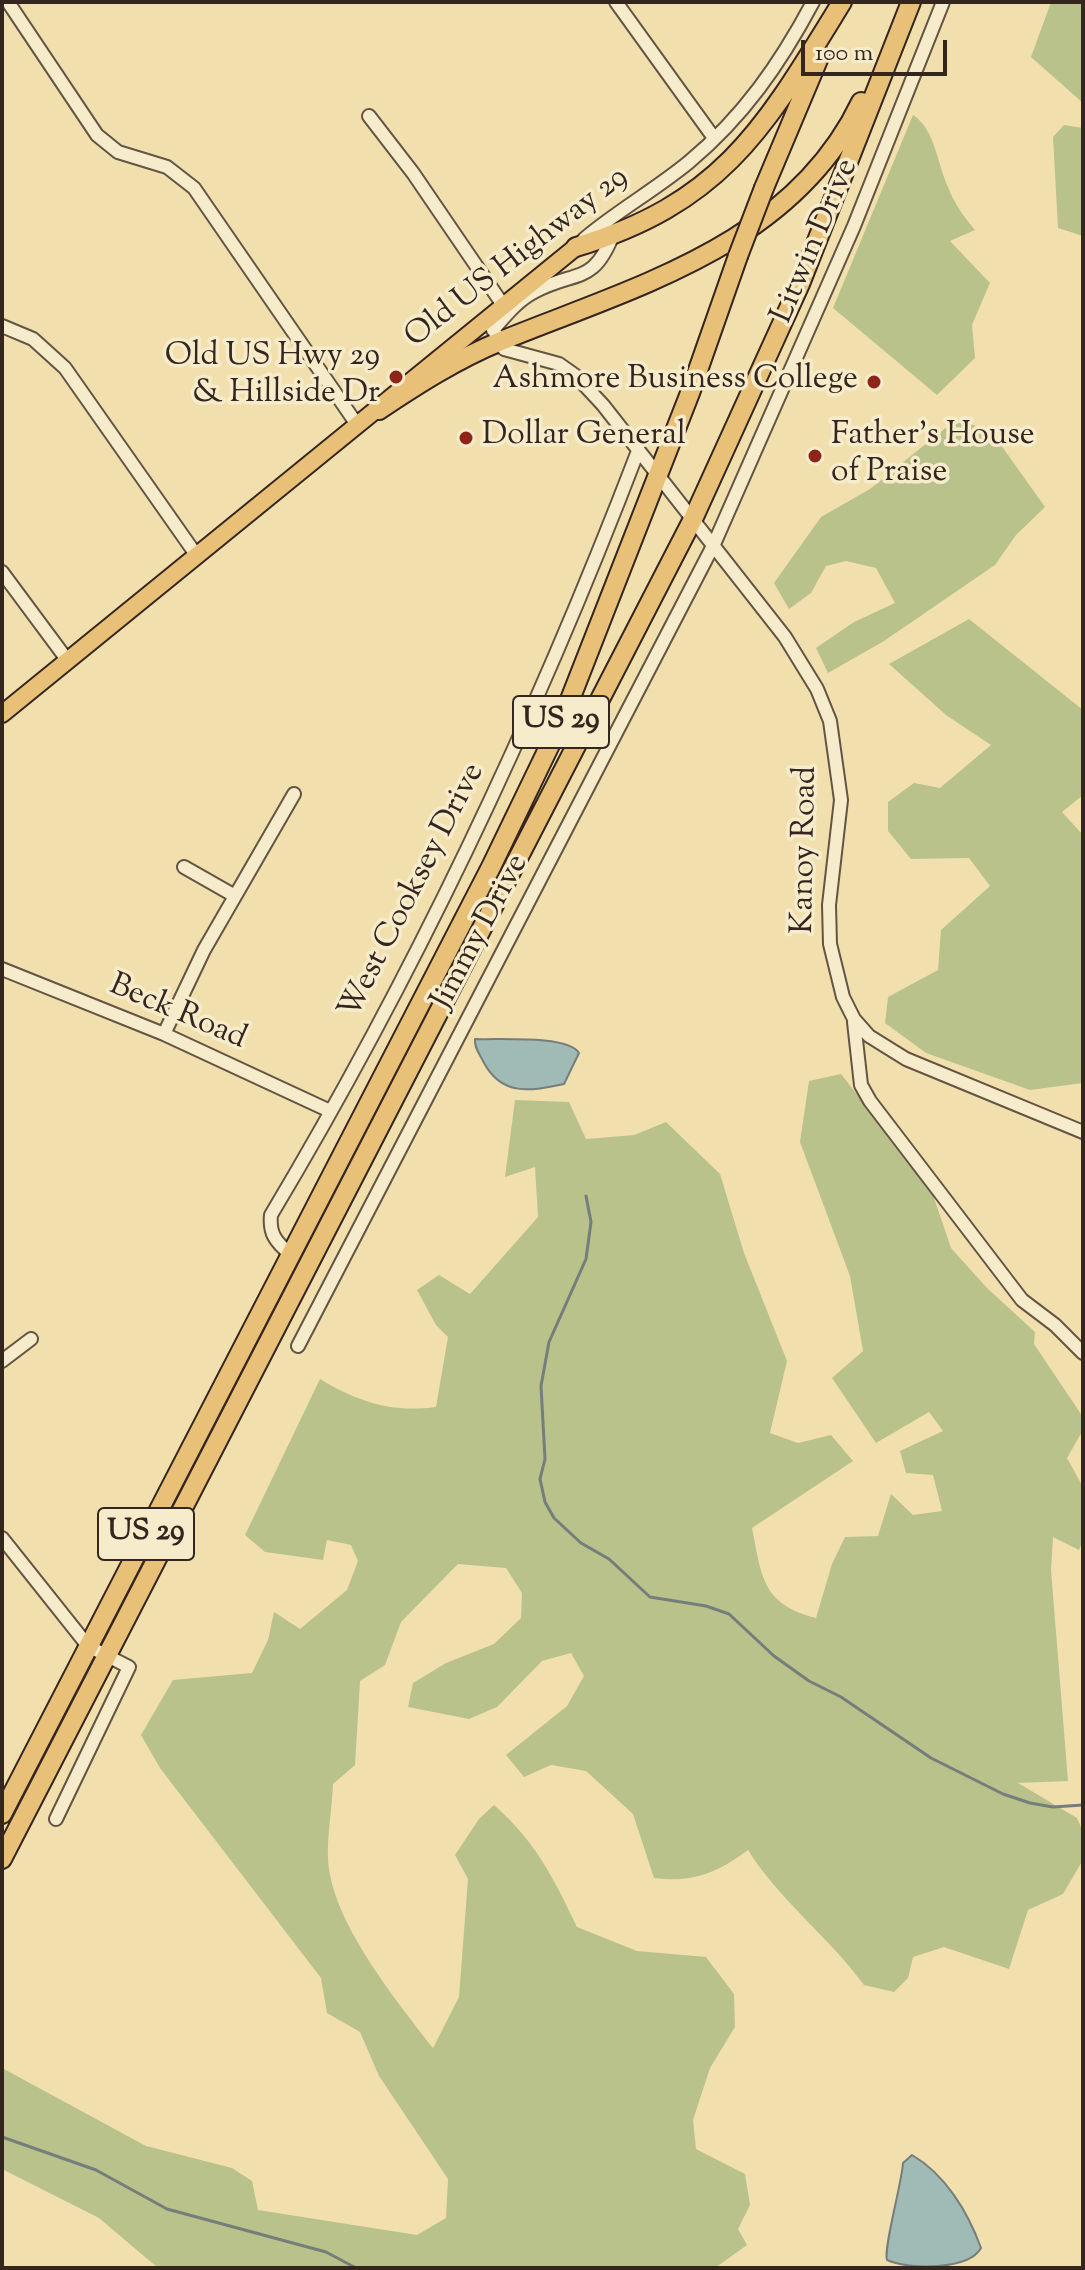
<!DOCTYPE html>
<style>
body{margin:0}
#map{position:relative;width:1085px;height:2270px;overflow:hidden;background:#f1e0ae;font-family:"Sorts Mill Goudy",serif}
canvas{display:block}
.frame{position:absolute;inset:0;border:4px solid #35251f;pointer-events:none}
.scale{position:absolute;left:801px;top:40px;width:146px;height:36px;box-sizing:border-box;border:4px solid #35251f;border-top:0;padding-left:10px;font-size:24px;line-height:28px;white-space:nowrap;color:#35251f;-webkit-text-stroke:6px #f6ebca;paint-order:stroke}
</style>
<div id="map">
<canvas width="1085" height="2270"></canvas>
<div class="frame"></div>
<div class="scale">100 m</div>
</div>
<script>
const g = document.querySelector('canvas').getContext('2d');
g.lineJoin = 'round';
function fill(path, color) {
  g.fillStyle = color;
  g.fill(path, 'evenodd');
}
function strokePath(path, color, width, dash) {
  g.strokeStyle = color;
  g.lineWidth = width;
  g.lineCap = dash ? 'butt' : 'round';
  g.setLineDash(dash || []);
  g.stroke(path);
}
function write(font, color, halo, rows, align = 'center') {
  g.font = font + ' "Sorts Mill Goudy",serif';
  g.lineWidth = 7;
  g.setLineDash([]);
  g.textBaseline = 'middle';
  g.strokeStyle = halo;
  g.fillStyle = color;
  for (const [text, x, y, turn = 0] of rows) {
    g.save();
    g.translate(x, y);
    g.rotate((+turn || 0) * Math.PI / 180);
    g.textAlign = isNaN(turn) ? turn : align;
    if (halo) g.strokeText(text, 0, 0);
    g.fillText(text, 0, 0);
    g.restore();
  }
}
const green = new Path2D(`
 M1051,2h32v101l-52,-46z
 M913,115c22,14 24,48 35,72 6,16 16,30 27,43l-25,11 40,42 -18,42 3,33 -38,37 -104,-87z
 M1064,125l19,3v108l-25,-8 -5,-91z
 M964,422l27,9 54,76 -29,28 -21,30 -111,76 -56,32 -12,-25 38,-26 41,-19 -19,-35 -30,-7 -20,5 -15,27 -22,16 -15,-26 47,-66 49,-28 78,-63z
 M969,619l114,91v85l-21,17 21,23v248l-53,7 -104,-37 -41,-30 3,-26 50,-27 3,-40 49,-44 -21,-28 -58,1 -23,-28v-29l26,-19 26,5 51,-43 -45,-30 -57,-51z
 M841,1074l90,115 20,59 36,40 48,44 -1,12 49,73v13l-16,28 16,29v53l-4,10 -26,-13 -2,33 17,211 -50,2 59,35 6,14v28l-20,34 -35,16 -19,59 -65,-22 -31,10 -5,21 -14,14 -30,-7c-35,-48 -84,-84 -116,-135 -31,23 -55,33 -94,28l-21,-64 -47,-43 -35,-6 -27,12 -18,-22 61,-49 17,-30 -13,-23 -29,8 -45,46 -28,12 -61,-12 5,-24 33,-20 48,-19 27,-26 1,-25 -16,-25 -48,-4 -57,58 -16,43 -25,16 -5,84 -22,19c-1,25 -6,51 -5,75 3,62 68,141 105,189l26,-51 9,-118 -13,-24 24,-36 15,-14c42,37 59,72 83,122l60,24 69,6 28,37 1,33 -25,41 -17,52 3,29 49,25 5,31 -12,24 9,16 -32,23h-557l-59,-50 -97,-49v-101l144,78 86,22 20,13 6,29 159,25 29,-17 2,-39 -69,-103 -19,-44 -33,-19 -6,-35 -161,-210 -19,-33 32,-55 79,-7 16,-33 6,-28 26,17 47,-39 11,-29 -7,-16 -24,-5 -4,20 -58,-8 -20,-17 75,-156c38,23 72,34 116,28l12,-70 -12,-12 -19,-35 22,-15 31,19 68,-77 -3,-50 -30,10 10,-77 54,2 17,37 48,-4 32,-13 54,52 24,79 43,108 -17,72 28,10 33,-8 22,26 -101,67c10,50 10,76 64,90l16,-54 13,-27 33,-1 13,-42 22,21 29,-4 -9,-36 -27,-2 -6,-22 43,-20 -14,-19 -53,31 -44,-65 31,-27 -13,-75 -50,-134 9,-61z`);
const water = new Path2D(`
 M475,1039c23,1 93,-4 104,14l-15,31c-33,7 -63,13 -81,-23 -4,-8 -9,-14 -8,-22z
 M912,2155c33,19 56,57 69,93 -12,22 -72,22 -94,12 -4,-10 15,-78 16,-97z`);
const stream = new Path2D(`
 M586,1196l5,26 -5,37 -37,83 -8,44 4,73 -5,20 5,23 9,16 27,25 28,16 41,38 56,9 23,8 45,42 35,25 32,16 90,61 72,36 27,9 23,4 30,-2
 M2,2137l94,33 71,39 159,43 30,16`);
const minor = new Path2D(`
 M8,2l89,133 21,17 49,15 27,21 164,238
 M616,2l98,136
 M369,116l44,57 90,132
 M584,239c33,-28 71,-49 105,-77 54,-45 91,-98 124,-160
 M487,318l17,31 55,15 17,12 27,29 182,232 32,52 13,32 11,79 -12,105 1,39 13,53 11,22 15,17 37,23 177,73
 M2,326l31,13 32,29 132,188
 M493,330c13,-15 24,-29 41,-38 42,-23 59,-5 80,-60
 M2,572l66,89
 M184,867l51,29
 M2,969l162,65 166,77
 M854,1022l7,63 9,16 152,199 33,25 28,28
 M164,1034l40,-84 90,-156
 M290,1254c-14,-12 -21,-20 -19,-39 145,-243 266,-500 367,-764
 M298,1346l416,-802 140,-318 89,-224
 M2,1361l29,-22
 M2,1538l86,108 41,21 -73,152`);
const major = new Path2D(`
 M2,714l574,-467`);
const highway = new Path2D(`
 M764,188l56,-133
 M576,247c148,-45 189,-120 266,-245
 M379,410c39,-26 78,-51 122,-69 135,-55 292,-96 360,-239
 M2,1814l489,-947 71,-147 128,-327 48,-137
 M2,1859l691,-1340 107,-235 111,-282`);
const highwayBridge = new Path2D(`
 M738,256l26,-68`);
const markers = [
 [396,377,8,"#8f2418"],
 [874,382,8,"#8f2418"],
 [466,438,8,"#8f2418"],
 [815,456,8,"#8f2418"]
];
const shields = [
 [561,722,96],
 [146,1534,96]
];
const shieldNames = [
 ["US 29",561,722],
 ["US 29",146,1534]
];
const streetNames = [
 ["Litwin Drive",817,242,-67],
 ["Old US Highway 29",518,259,-38],
 ["Kanoy Road",807,850,-89],
 ["West Cooksey Drive",414,892,-63],
 ["Jimmy Drive",482,933,-62],
 ["Beck Road",177,1014,23]
];
const poiNames = [
 ["Old US Hwy 29",380,359],
 ["& Hillside Dr",380,396],
 ["Ashmore Business College",858,382],
 ["Dollar General",482,438,"left"],
 ["Father's House",831,438,"left"],
 ["of Praise",831,475,"left"]
];
fill(green, '#b9c28a');
fill(water, '#a0bab6');
strokePath(water, '#757e7a', 2);
strokePath(stream, '#757e7a', 3);
strokePath(minor, '#645443', 16);
strokePath(major, '#35251f', 20);
strokePath(highway, '#35251f', 22);
strokePath(minor, '#f6ebca', 12);
strokePath(major, '#e8c077', 16);
strokePath(highway, '#e8c077', 18);
strokePath(highwayBridge, '#35251f', 22, []);
strokePath(highwayBridge, '#e8c077', 18);
for (const [x, y, r, color] of markers) {
  const dot = new Path2D();
  dot.arc(x, y, r, 0, 2 * Math.PI);
  g.fillStyle = color;
  g.fill(dot);
  strokePath(dot, '#f6ebca', 3);
}
for (const [x, y, w] of shields) {
  const box = new Path2D();
  box.roundRect(x - w / 2, y - 26, w, 52, 6);
  g.fillStyle = '#f6ebca';
  g.fill(box);
  strokePath(box, '#35251f', 2);
}
write('bold 30px', '#35251f', null, shieldNames);
write('32px', '#35251f', '#f6ebca', streetNames);
write('32px', '#35251f', '#f6ebca', poiNames, 'right');
</script>
